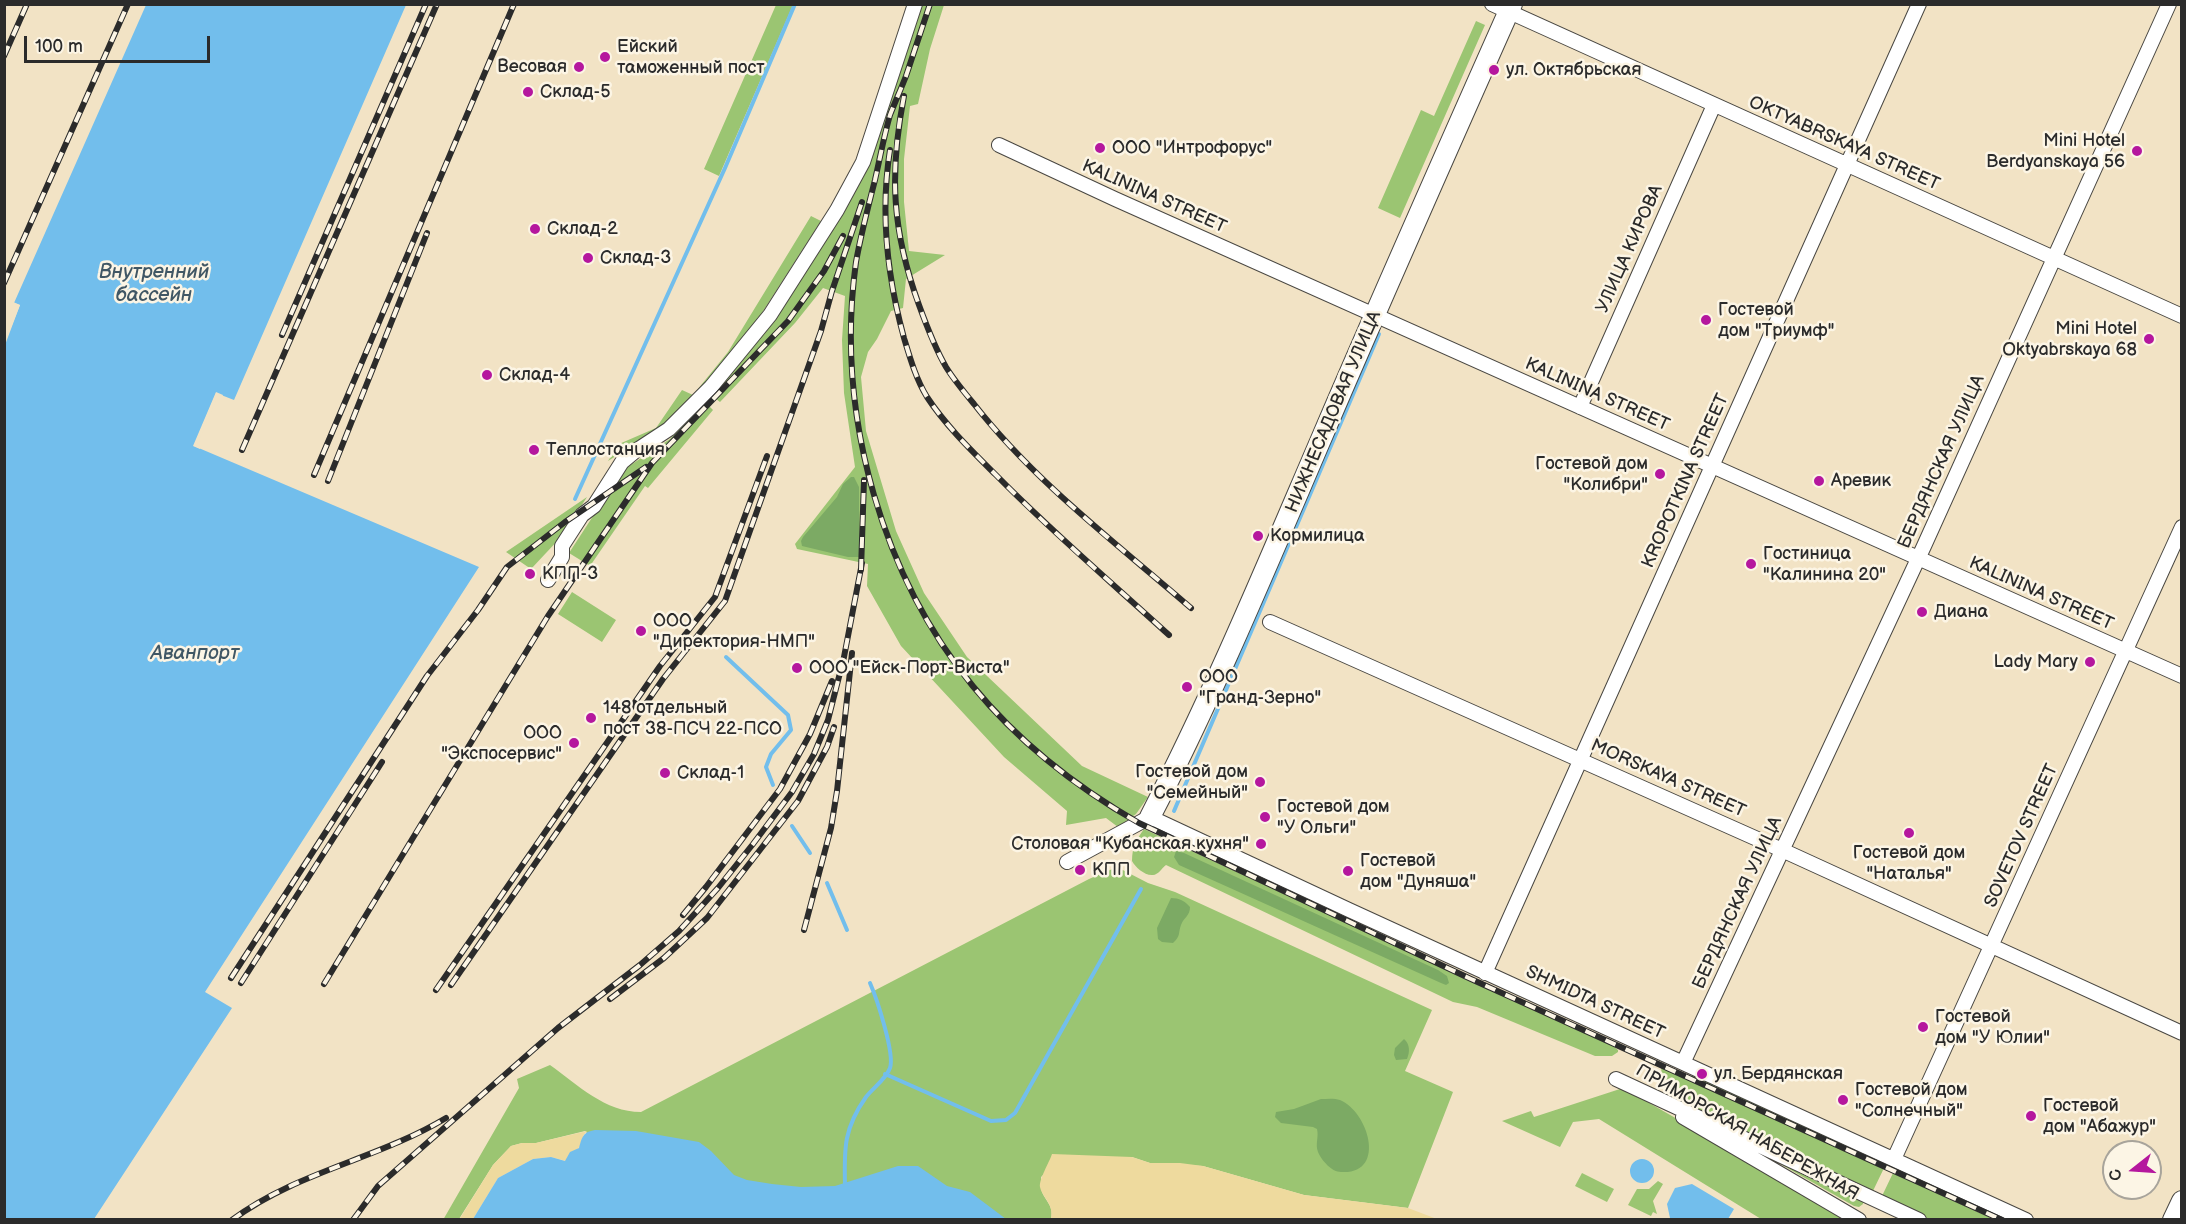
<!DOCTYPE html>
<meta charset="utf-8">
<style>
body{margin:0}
#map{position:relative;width:2186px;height:1224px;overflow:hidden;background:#f2e3c5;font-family:"Balsamiq Sans",sans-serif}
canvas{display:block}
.frame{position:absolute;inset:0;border:6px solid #2b2b2b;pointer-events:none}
.north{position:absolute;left:2102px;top:1140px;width:60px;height:60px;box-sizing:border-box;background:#fcf5e5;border:2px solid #a8a49b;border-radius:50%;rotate:253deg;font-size:16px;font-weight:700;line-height:24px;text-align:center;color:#2b2b2b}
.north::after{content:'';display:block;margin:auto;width:21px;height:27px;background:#b5179e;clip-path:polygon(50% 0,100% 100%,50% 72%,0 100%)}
.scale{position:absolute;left:24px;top:36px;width:186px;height:27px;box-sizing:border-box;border:3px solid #2b2b2b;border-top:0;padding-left:8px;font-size:18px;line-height:21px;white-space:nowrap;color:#2b2b2b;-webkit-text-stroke:4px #fcf5e5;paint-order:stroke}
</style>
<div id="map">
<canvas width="2186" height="1224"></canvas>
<div class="frame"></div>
<div class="north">С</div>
<div class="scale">100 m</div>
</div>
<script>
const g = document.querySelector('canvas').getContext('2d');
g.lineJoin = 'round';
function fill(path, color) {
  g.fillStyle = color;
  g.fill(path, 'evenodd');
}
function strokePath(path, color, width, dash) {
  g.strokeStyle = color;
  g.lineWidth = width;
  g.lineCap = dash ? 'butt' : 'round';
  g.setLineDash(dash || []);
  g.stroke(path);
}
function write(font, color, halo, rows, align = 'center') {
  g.font = font + ' "Balsamiq Sans",sans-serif';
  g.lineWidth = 5;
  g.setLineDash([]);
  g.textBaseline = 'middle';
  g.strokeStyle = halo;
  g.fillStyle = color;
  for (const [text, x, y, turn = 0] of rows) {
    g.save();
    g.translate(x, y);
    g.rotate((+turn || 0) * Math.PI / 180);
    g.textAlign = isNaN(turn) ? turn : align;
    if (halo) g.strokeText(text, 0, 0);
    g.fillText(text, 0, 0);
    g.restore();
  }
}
const green = new Path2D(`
 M776,5h17l-74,171 -15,-7z
 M920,5h24l-14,44 -12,55 -8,2 -6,53v43l5,49 36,4 -39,24 -3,29 -12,3 -14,28 -9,13 -7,25 5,54 30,100 28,62 43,64 115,109 66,31 -12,17 -18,13 -12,-9 -40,7 1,-14 -63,-54 -103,-111 -34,-60 1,-22 -71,-15 -2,-5 60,-77 -11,-74 -2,-53 3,-44 -22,-8 -28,35 -75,79 -9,-7 151,-219z
 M1476,21l9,4 -85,193 -22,-10 43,-98 13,6z
 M811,216l10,5 -61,95 -55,71 -49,44 -48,30 11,-17 37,-16 26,-38 11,5 35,-43z
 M705,402l8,8 -65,78 -3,-2 -55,80 -21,-13 54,-83 47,-31z
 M587,497l-26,40 -30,32 -25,-17z
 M572,592l44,28 -14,22 -44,-28z
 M1144,829l469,217 5,4v2l-6,4h-17l-118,-49 -24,-5 -287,-137c-4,3 -8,10 -13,10 -8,1 -18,-8 -21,-14 0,-14 4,-21 12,-32z
 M1117,867l31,16 27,9 257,118 -27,61 48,21 -45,116 -104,-13 -101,-29 -53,-3 -18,-6h-25l-61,15 -5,5c0,5 0,11 1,15 4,10 12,14 9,27h-372l-94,-88 -49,12h-14l-11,3 -18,19 -34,54 -16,1 76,-132 -2,-9 33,-14c28,20 55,47 91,47l448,-233z
 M1661,1067l223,101 -12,25 -189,-90c-11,-10 -22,-21 -22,-36z
 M1694,1074l195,90 -1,2 -198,-89z
 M1623,1088l229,131h-91l-162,-100 -26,3 -13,25 -58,-26 29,-10 3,6z
 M1747,1145l116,55v4l-4,3 -5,-1z
 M1892,1166l118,53h-7l-112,-51z
 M1582,1173l32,16 -7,13 -32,-16z
 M1893,1173l100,46h-64l-47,-23z
 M1658,1181l5,3 -10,17 4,13 -4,-2 -2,4 -23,-11 9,-16h12z`);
const forest = new Path2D(`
 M851,477h3l5,10v70h-11l-46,-11 -1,-5 2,-4 34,-40 6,-13z
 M1176,851l8,2 254,117 9,6 2,7 -3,2 -5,-2 -262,-118 -5,-8z
 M1171,898c8,0 14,3 19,9 0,9 -6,10 -9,18 -3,8 0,11 -8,18l-11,-1 -4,-3 -1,-11z
 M1404,1039c6,5 6,13 3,20l-11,1 -2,-5 1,-7z
 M1321,1099c6,0 13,-1 19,1 29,12 47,75 1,72 -9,0 -19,-11 -23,-20 -3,-8 1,-15 -1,-23l-4,-2 -32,-4 -6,-6 1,-5 18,-3z`);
const sand = new Path2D(`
 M587,1131c-5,5 -5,9 -7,15 -4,6 -11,8 -14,15l-15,-4 -18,2 -35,19 -25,41 -14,1 34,-55 18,-19 11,-3h14z
 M1052,1154l80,3 18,6h30l23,3 101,29 104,13 29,11h-386c3,-16 -8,-20 -11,-32 -1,-8 9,-24 12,-33z`);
const water = new Path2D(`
 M146,5h260l-172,395 -18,-7 -22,53 285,121 -274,425 27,16 -138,211h-89l-1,-874 16,-40 -6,-2z
 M595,1130l41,1 63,11 12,9 23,24 13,5 25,4 29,3 34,-1 63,-20h20l29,20 23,6 36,27h-533l25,-41 35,-19 18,-2 14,4 5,-9 9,-4c3,-11 4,-16 16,-18z
 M1630 1171a12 12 0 1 1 24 0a12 12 0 1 1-24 0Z
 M1692,1184l42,25 -6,10 -58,-1 -3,-14 8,-16z`);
const pier = new Path2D(`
 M11,301l9,4 -15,40 -1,-8 12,-30 -4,-2z
 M216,392l7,3 -1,3 -4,-2 -21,49 4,1 -1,3 -7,-3z`);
const stream = new Path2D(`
 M575,499l150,-331 70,-164
 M726,657l62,58 3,15 -20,24 -5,13 7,18
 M1174,811l205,-477
 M792,826l18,27
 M827,883l20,47
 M885,1074l106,47 15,-1 9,-7 126,-224
 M845,1185c-1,-37 -1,-57 21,-88 7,-9 20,-18 24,-29 5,-14 -13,-69 -20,-85`);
const street = new Path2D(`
 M1492,4l690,312
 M999,145l116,54 1067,477
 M1580,407l134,-302
 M548,580l14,-23v-11l20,-31 12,-9 28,-44 12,-10 35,-23 42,-42 59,-72 67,-105 26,-48 52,-158
 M1270,622l512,228 400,183
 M1067,862l83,-45 199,93 677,310
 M1485,973l434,-969
 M1683,1063l241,-517 245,-542
 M1616,1079l303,141
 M1683,1117l176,103
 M1894,1159l288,-632`);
const secondary = new Path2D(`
 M1150,817c64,-124 117,-252 172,-380 62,-145 126,-289 190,-433
 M2173,1220l9,-19`);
const rail = new Path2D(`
 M930,4c-8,24 -16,48 -24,72 -5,13 -11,26 -16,39 -6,21 -10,43 -15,65 -7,27 -14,54 -19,82 -11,79 -4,157 18,233 43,148 132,252 265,328l332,156 531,241
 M4,56l23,-52
 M904,96c-15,78 -12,135 15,209 8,22 16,43 27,62 8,13 18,25 28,37 61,78 142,139 217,204
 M890,150c-10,63 -3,126 14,188 6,20 12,41 23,59 19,29 45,54 69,78 55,56 115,107 173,160
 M4,283l124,-279
 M282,335l144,-331
 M242,450l195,-446
 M314,475l200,-471
 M328,481l99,-248
 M861,570l3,-90
 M683,915l23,-28 74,-98 30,-55 22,-53
 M804,930l27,-102 6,-37 15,-138
 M231,978l196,-302 51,-66 29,-43 58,-45 81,-55
 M241,983l141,-221
 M324,984l224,-368 104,-153 136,-142 36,-50 19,-35
 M451,985l212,-306 62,-78 96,-270 11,-40 30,-89
 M436,990l224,-324 55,-69 52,-141
 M610,999l54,-41 43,-40 91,-117 29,-54 7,-20
 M232,1220c64,-48 146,-61 214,-102
 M353,1220l25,-34 180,-158 82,-63 39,-34 39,-43 35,-44 39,-52 22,-38 14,-34 16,-63 18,-94`);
const markers = [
 [605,57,6,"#b5179e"],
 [579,67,6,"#b5179e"],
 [1494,70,6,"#b5179e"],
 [528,92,6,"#b5179e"],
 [1100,148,6,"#b5179e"],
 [2137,151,6,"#b5179e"],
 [535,229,6,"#b5179e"],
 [588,258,6,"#b5179e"],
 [1706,320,6,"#b5179e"],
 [2149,339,6,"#b5179e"],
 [487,375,6,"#b5179e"],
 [534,450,6,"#b5179e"],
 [1660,474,6,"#b5179e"],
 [1819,481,6,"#b5179e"],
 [1258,536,6,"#b5179e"],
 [1751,564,6,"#b5179e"],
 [530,574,6,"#b5179e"],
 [1922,612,6,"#b5179e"],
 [641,631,6,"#b5179e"],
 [2090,662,6,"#b5179e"],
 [797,668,6,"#b5179e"],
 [1187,687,6,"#b5179e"],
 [591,718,6,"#b5179e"],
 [574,743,6,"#b5179e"],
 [665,773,6,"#b5179e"],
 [1260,782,6,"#b5179e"],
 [1265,817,6,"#b5179e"],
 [1909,833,6,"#b5179e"],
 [1261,844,6,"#b5179e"],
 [1080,870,6,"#b5179e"],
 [1348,871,6,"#b5179e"],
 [1923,1027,6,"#b5179e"],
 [1702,1074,6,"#b5179e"],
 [1843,1100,6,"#b5179e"],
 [2031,1116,6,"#b5179e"]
];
const poiNames = [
 ["Ейский",617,47],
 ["таможенный пост",617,68],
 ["Весовая",567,67,"right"],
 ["ул. Октябрьская",1506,70],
 ["Склад-5",540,92],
 ["Mini Hotel",2125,141,"right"],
 ["Berdyanskaya 56",2125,162,"right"],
 ["ООО \"Интрофорус\"",1112,148],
 ["Склад-2",547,229],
 ["Склад-3",600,258],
 ["Гостевой",1718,310],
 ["дом \"Триумф\"",1718,331],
 ["Mini Hotel",2137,329,"right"],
 ["Oktyabrskaya 68",2137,350,"right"],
 ["Склад-4",499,375],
 ["Теплостанция",546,450],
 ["Гостевой дом",1648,464,"right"],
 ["\"Колибри\"",1648,485,"right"],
 ["Аревик",1831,481],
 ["Кормилица",1270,536],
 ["Гостиница",1763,554],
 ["\"Калинина 20\"",1763,575],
 ["КПП-3",542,574],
 ["Диана",1934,612],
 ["ООО",653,621],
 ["\"Директория-НМП\"",653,642],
 ["Lady Mary",2078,662,"right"],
 ["ООО \"Ейск-Порт-Виста\"",809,668],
 ["ООО",1199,677],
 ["\"Гранд-Зерно\"",1199,698],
 ["148 отдельный",603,708],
 ["пост 38-ПСЧ 22-ПСО",603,729],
 ["ООО",562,733,"right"],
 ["\"Экспосервис\"",562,754,"right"],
 ["Гостевой дом",1248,772,"right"],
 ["\"Семейный\"",1248,793,"right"],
 ["Склад-1",677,773],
 ["Гостевой дом",1277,807],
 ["\"У Ольги\"",1277,828],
 ["Столовая \"Кубанская кухня\"",1249,844,"right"],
 ["Гостевой дом",1909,853,"center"],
 ["\"Наталья\"",1909,874,"center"],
 ["Гостевой",1360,861],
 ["дом \"Дуняша\"",1360,882],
 ["КПП",1092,870],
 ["Гостевой",1935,1017],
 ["дом \"У Юлии\"",1935,1038],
 ["ул. Бердянская",1714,1074],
 ["Гостевой дом",1855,1090],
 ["\"Солнечный\"",1855,1111],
 ["Гостевой",2043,1106],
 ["дом \"Абажур\"",2043,1127]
];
const streetNames = [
 ["OKTYABRSKAYA STREET",1844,144,24],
 ["KALININA STREET",1154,197,24],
 ["УЛИЦА КИРОВА",1630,249,-66],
 ["KALININA STREET",1597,395,24],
 ["НИЖНЕСАДОВАЯ УЛИЦА",1334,412,-67],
 ["БЕРДЯНСКАЯ УЛИЦА",1942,462,-66],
 ["KROPOTKINA STREET",1686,481,-66],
 ["KALININA STREET",2041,594,24],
 ["MORSKAYA STREET",1668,779,24],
 ["SOVETOV STREET",2022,836,-66],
 ["БЕРДЯНСКАЯ УЛИЦА",1738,903,-65],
 ["SHMIDTA STREET",1595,1003,25],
 ["ПРИМОРСКАЯ НАБЕРЕЖНАЯ",1747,1133,30]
];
const waterNames = [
 ["Внутренний",154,273],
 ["бассейн",154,296],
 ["Аванпорт",195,654]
];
fill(green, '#9bc572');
fill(forest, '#7caa64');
fill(sand, '#eeda9e');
fill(water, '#72beec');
fill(pier, '#f2e3c5');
strokePath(stream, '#72beec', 4);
strokePath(street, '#494742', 16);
strokePath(secondary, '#494742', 22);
strokePath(street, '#fff', 14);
strokePath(secondary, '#fff', 20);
strokePath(rail, '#2b2b2b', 6);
strokePath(rail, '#fcf5e5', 4, [11]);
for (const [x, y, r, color] of markers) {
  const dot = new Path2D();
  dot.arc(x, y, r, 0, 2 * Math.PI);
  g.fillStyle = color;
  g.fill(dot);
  strokePath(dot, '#fcf5e5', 2);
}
write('18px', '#2b2b2b', '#fcf5e5', poiNames, 'left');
write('18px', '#2b2b2b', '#fcf5e5', streetNames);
write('italic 20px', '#405765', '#fcf5e5', waterNames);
</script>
